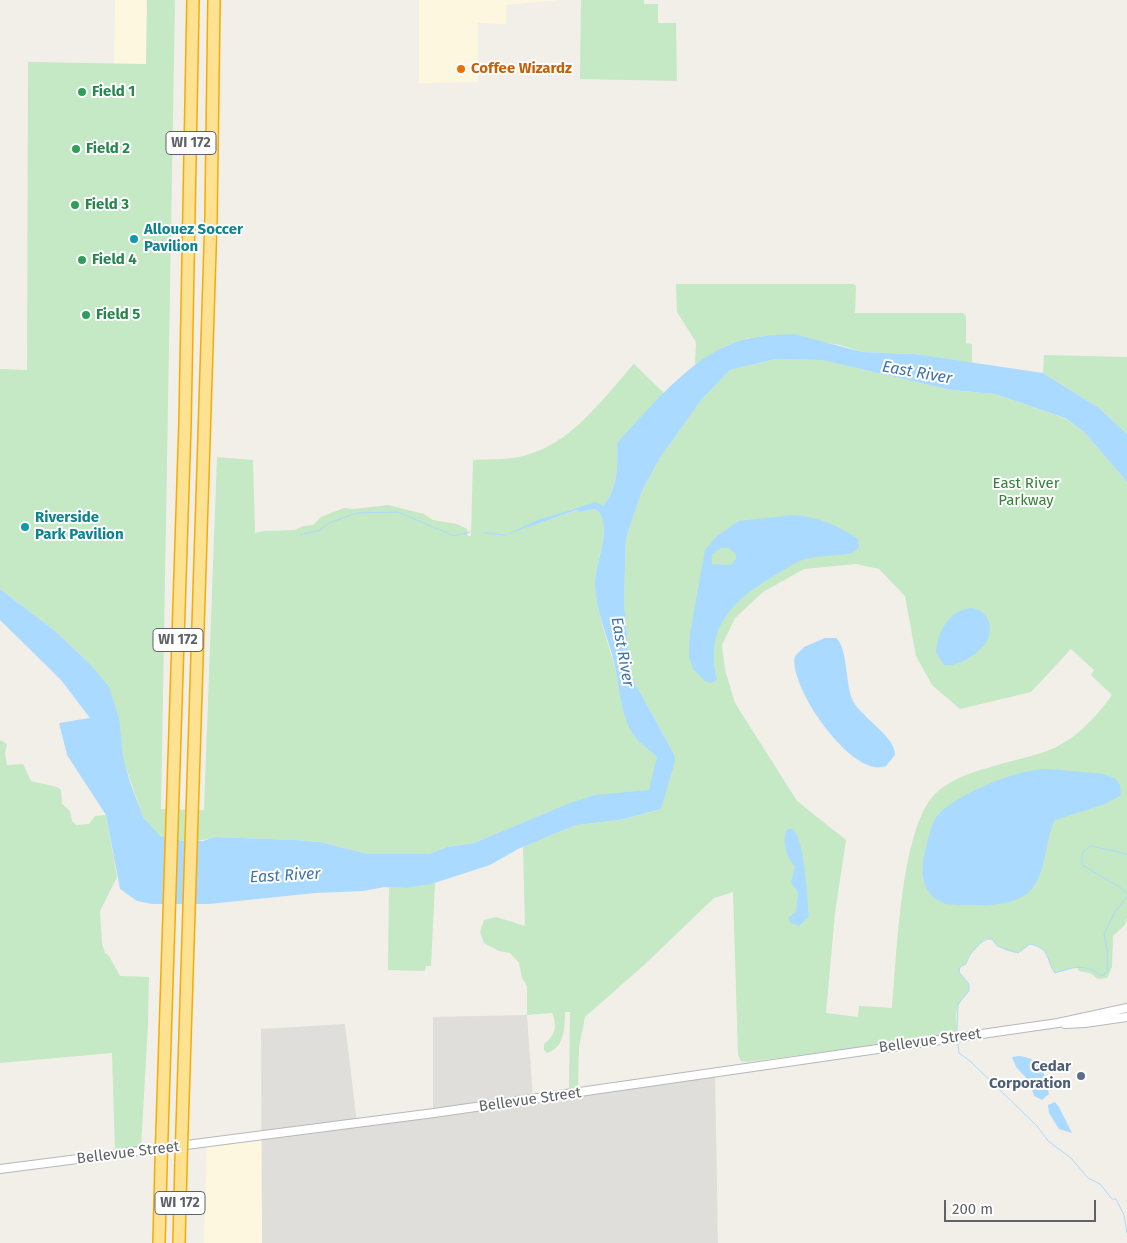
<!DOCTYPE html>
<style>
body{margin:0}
#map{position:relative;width:1127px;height:1243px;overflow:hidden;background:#f1efe8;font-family:"Fira Sans",sans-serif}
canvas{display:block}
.scale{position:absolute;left:944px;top:1200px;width:152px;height:22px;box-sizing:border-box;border:2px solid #5f6368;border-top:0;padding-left:6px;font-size:15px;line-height:18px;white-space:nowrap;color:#5f6368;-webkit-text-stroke:4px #fff;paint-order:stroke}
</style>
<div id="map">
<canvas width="1127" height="1243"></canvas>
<div class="scale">200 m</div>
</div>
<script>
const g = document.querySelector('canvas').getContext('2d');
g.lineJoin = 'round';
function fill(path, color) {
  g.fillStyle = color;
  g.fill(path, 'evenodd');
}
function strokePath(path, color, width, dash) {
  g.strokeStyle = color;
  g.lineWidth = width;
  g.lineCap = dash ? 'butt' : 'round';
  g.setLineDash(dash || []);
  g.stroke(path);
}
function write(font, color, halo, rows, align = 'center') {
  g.font = font + ' "Fira Sans",sans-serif';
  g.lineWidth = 4;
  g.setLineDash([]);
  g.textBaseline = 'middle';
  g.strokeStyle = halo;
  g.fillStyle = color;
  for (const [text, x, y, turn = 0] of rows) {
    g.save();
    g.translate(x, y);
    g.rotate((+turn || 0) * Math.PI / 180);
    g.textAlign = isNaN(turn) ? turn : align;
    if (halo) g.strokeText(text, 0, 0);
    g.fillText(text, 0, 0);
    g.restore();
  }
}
const commercial = new Path2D(`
 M115,0h32v64h-33z
 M419,0h140l-53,5v19l-28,-1v59l-59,1z
 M262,1135v108h-58l3,-101z`);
const industrial = new Path2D(`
 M527,1015l6,84 182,-27 3,171h-456l-1,-214 84,-5 12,99 76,-10v-96z`);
const green = new Path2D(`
 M147,0h28l-14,809 43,1 13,-353 36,3 2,73 9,-2 31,-1 8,-4 10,-1 8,-8 23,-9 10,1 34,-4 36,9 9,6 24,4 10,5 1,7h3l2,-76c15,-1 31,0 46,-3 52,-11 82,-57 115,-93l31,30 -48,49c1,19 1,48 -14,63l-31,3 -54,21 60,-20 2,2 15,-3c20,11 0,54 0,75 0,26 16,67 23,93 5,18 7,39 15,56 4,9 17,17 24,24l17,-3 -43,-78 -7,-74 2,-64 16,-47 18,-33 42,-59 28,-29 45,-11 47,1 129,30 44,4 69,24 20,14 43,50v436l-2,7 -12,11 -1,31 -5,11 -9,1 -8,-6 -11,-2 -2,-4 -22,6c-10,-14 -4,-24 -25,-29l-12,9c-11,-1 -20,-5 -26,-14h-7l-17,18 -2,7 -6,3 -1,5 10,12v7c-15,17 -14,21 -11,44l-212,27 -5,-1 -3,-6 -5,-163 -19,6 -71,68 -58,51 -6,30 -1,42 -9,1 1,-78h-5c0,16 -1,36 -18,41l-3,-3v-6c11,-8 14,-18 8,-31l-25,2v-29l-5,-8 -3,-15 -9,-10 -11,-2 -15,-8 -4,-11 4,-12 12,-3 29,9 -2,-79 53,-22 44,-5 41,-11 -12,-18 -25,3 -70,16 -80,33 -27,4 -18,7h-61l-48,-12 -25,-2 -80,-3c-13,5 -44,7 -56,-2 -6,-4 -11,-12 -16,-18l-53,-153 -36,-34 -54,-41v-220l27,1 1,-308 118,2zM856,564l23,5 26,27 11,60 16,29 28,24 71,-17 40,-43 23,21 -3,5 21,20c-16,23 -38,46 -65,56 -33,12 -87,18 -112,43 -35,35 -38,164 -43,214l-33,-2 -1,11 -32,-4 9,-100 11,-73 -49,-39 -62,-98 -10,-33 -3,-25 13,-27 28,-26 41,-23z
 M581,0h63v4h14v19h18l1,58 -97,-2z
 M676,284h178l2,2 -1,27h108l3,3v27l6,1v20l-58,-10 -52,-2 -22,-7 -64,-10 -28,3 -23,8 -30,19 1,-23 -19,-30z
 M1044,355l83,2v77l-28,-26 -56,-35z
 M0,740l7,4 -2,10 2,11 16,-1 8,17 26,6 4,3 1,14 8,7 2,10 4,4 13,-1 6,-8 11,-1 11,62 -17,34 2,33 3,9 4,3 11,20 29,1 -1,47 -7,124 -26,3 -3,-98 -112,10z
 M435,883l-4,83h-5l-1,5 -37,-1 1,-83 18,1z`);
const water = new Path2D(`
 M794,334l68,18 52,2 129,19 56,35 28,26v48l-43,-50 -19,-14 -70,-24 -44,-4 -129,-30 -47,-1 -45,11 -28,29 -42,59 -18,33 -16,47 -2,64 7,74 43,78 1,7 -14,48 -41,11 -44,5 -58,24 -28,16 -59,19 -24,4 -23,-1 -21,4 -48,2 -106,11h-57l-15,-3 -17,-12 -14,-74 -39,-60 -8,-32 31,-5 -29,-38 -61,-60v-31l54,41 36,34 19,23 10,31 4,39 7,25 13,35 17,19 21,5h22l12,-4 80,3 25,2 48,12h61l18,-7 27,-4 96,-40 25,-8 54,-5 8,-33c-8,-7 -19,-15 -25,-24 -12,-21 -12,-47 -18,-71 -6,-25 -19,-52 -19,-78 0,-21 20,-63 0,-75l-15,3 -3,-2 -72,25 33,-15 58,-18 7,4c15,-16 15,-43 14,-63 30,-32 68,-79 109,-97 21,-10 45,-11 68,-12z
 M794,515c23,2 44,10 64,24l1,9 -7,5c-16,3 -34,2 -50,7 -10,4 -20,11 -30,17 -41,24 -68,52 -55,103l-6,3 -6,-2 -12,-12 -4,-13 1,-22 15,-84 12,-14 22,-15zM721,548h8l7,6v5l-5,6 -19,-1v-9z
 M970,608c14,0 23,14 19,28 -4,15 -31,32 -45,29l-8,-12c2,-21 11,-41 34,-45z
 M825,638h11c12,9 9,47 17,63 9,17 43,36 42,54l-9,11c-34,14 -99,-82 -91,-110l9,-9z
 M1048,769l55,5 12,4 5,7 1,10 -16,9 -50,16c-10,17 -8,54 -25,71 -12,12 -37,15 -54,14 -11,-1 -28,2 -37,-4 -23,-14 -17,-40 -11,-61 2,-9 4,-18 10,-25 20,-22 80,-46 110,-46z
 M787,829h5c13,8 15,70 17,87l-10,10 -8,-3 -3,-5 8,-6 2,-19 -7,-11 4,-16c-9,-8 -13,-25 -8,-37z
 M1019,1056c23,2 26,18 30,38l-7,6 -8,-4 -4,-14 -14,-15 -4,-10z
 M1055,1102l4,5 13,26 -13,-4 -10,-16 -1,-8z`);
const stream = new Path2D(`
 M484,533l21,2
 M300,535l20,-5 9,-7 28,-10 41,-1 56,24 16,-4
 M1127,854l-36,-8 -9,7v12l39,23 6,6
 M957,1031l1,-27 11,-13v-7l-10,-12 1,-5 6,-3c3,-10 14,-26 26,-25l5,7 21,7 12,-9c21,5 15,14 25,29 20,-6 28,-10 47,3l6,-5 -1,-22 -3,-15 11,-22 12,-16
 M958,1044l1,9 11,8 67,65 11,15 23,17 17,20 12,6 12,15h4l8,16 3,18`);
const minor = new Path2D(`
 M1065,1024l20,-1 42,-6
 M0,1169l434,-56 624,-90 69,-15`);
const highway = new Path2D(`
 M182,1130l29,-912 3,-218
 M162,1132l23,-709 8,-423
 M159,1243l2,-78
 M179,1243l2,-81`);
const highwayBridge = new Path2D(`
 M181,1162l1,-32
 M161,1165l1,-33`);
const markers = [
 [461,69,5,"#e8710a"],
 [82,92,5,"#2e9e5b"],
 [76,149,5,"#2e9e5b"],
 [75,205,5,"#2e9e5b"],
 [134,239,5,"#0f9aa8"],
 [82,260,5,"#2e9e5b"],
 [86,315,5,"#2e9e5b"],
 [25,527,5,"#0f9aa8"],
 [1081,1076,5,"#5c6f8a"]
];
const shields = [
 [191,143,50],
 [178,640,50],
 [180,1203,50]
];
const shieldNames = [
 ["WI 172",191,143],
 ["WI 172",178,640],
 ["WI 172",180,1203]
];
const foodNames = [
 ["Coffee Wizardz",471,69]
];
const leisureNames = [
 ["Field 1",92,92],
 ["Field 2",86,149],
 ["Field 3",85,205],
 ["Field 4",92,260],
 ["Field 5",96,315]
];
const cultureNames = [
 ["Allouez Soccer",144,230],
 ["Pavilion",144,247],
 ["Riverside",35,518],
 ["Park Pavilion",35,535]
];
const parkNames = [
 ["East River",1026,484],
 ["Parkway",1026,501]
];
const streetNames = [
 ["Bellevue Street",930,1041,-8],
 ["Bellevue Street",530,1100,-8],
 ["Bellevue Street",128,1153,-7]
];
const serviceNames = [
 ["Cedar",1071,1067],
 ["Corporation",1071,1084]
];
const waterNames = [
 ["East River",917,373,10],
 ["East River",622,652,80],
 ["East River",285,876,-3]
];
fill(commercial, '#fef7e0');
fill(industrial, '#e0deda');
fill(green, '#c5e8c5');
fill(water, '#aadaff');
strokePath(stream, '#aadaff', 1);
strokePath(minor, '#b5b8bc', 10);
strokePath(highway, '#f9ab00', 14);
strokePath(minor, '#fff', 8);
strokePath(highway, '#fde293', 11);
strokePath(highwayBridge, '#f9ab00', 14, []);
strokePath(highwayBridge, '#fde293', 11);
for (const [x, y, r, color] of markers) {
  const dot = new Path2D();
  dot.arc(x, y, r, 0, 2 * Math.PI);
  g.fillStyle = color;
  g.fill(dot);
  strokePath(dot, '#fff', 2);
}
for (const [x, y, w] of shields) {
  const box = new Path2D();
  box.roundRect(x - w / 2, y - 11.5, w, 23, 4);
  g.fillStyle = '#fff';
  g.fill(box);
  strokePath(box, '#5f6368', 1);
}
write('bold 14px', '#5f6368', null, shieldNames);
write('bold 15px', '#c56008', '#fff', foodNames, 'left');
write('bold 15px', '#27864d', '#fff', leisureNames, 'left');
write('bold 15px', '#0d838f', '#fff', cultureNames, 'left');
write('15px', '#348238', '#fff', parkNames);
write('15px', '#5f6368', '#fff', streetNames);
write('bold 15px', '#4e5e75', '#fff', serviceNames, 'right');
write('italic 16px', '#4174aa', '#fff', waterNames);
</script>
